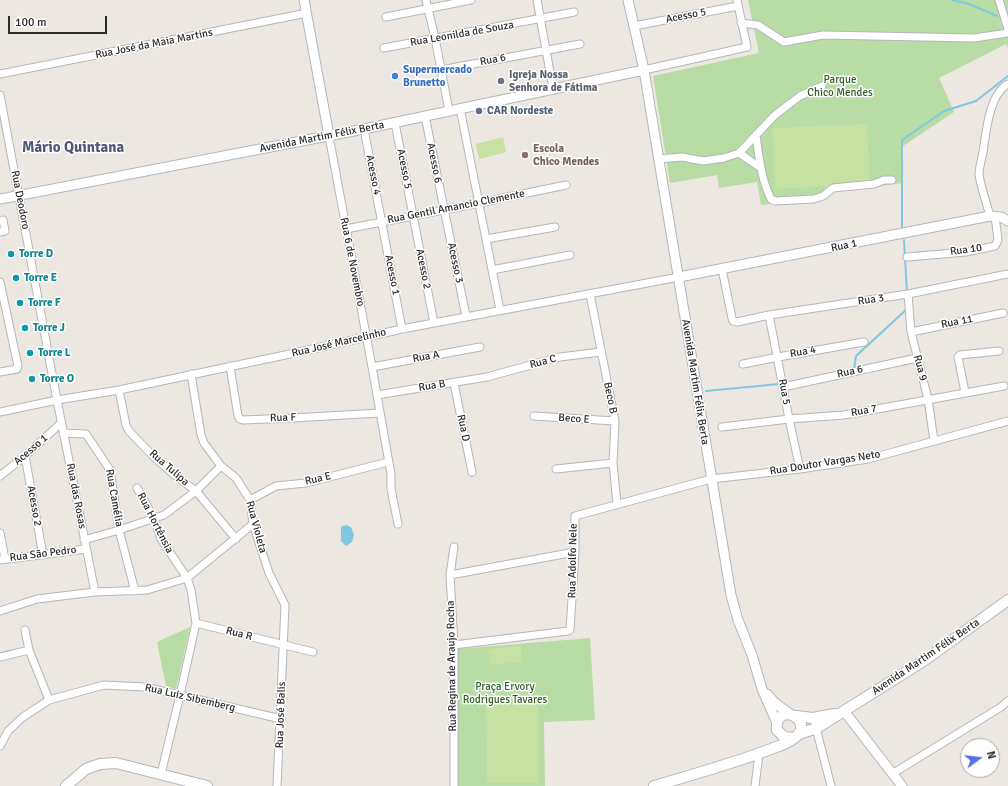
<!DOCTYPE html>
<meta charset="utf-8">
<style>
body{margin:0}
#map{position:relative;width:1008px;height:786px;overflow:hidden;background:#ece7e0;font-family:Signika,sans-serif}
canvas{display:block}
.north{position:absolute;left:960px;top:738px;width:40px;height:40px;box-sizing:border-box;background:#fff;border:1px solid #ababab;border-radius:50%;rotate:75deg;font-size:11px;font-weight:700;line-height:16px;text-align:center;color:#2c2c2c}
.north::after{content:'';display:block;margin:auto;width:14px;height:18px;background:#5570e4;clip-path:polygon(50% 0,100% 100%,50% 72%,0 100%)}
.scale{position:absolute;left:8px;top:16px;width:99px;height:18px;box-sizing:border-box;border:2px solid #2c2c2c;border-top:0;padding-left:5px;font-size:12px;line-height:14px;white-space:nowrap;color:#2c2c2c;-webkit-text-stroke:3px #fff;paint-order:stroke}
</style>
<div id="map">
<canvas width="1008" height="786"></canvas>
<div class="north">N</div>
<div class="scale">100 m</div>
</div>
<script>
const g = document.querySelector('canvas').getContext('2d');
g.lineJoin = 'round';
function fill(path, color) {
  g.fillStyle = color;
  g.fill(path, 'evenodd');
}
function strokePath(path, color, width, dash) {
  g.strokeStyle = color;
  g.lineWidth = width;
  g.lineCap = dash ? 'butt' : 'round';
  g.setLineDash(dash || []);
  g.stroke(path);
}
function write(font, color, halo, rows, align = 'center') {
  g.font = font + ' Signika,sans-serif';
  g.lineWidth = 3;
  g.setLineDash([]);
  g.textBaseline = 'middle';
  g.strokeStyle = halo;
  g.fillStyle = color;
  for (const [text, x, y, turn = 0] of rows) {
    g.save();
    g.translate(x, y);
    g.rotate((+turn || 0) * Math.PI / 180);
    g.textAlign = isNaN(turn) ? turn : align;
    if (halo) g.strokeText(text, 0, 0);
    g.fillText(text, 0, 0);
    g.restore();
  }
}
const green = new Path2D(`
 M748,0h260v48l-2,-4 -67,34 15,34 -51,34 -1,37 -67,9 -12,7 -62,6 -4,-23 -38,6 -2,-13 -47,8 -17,-107 106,-23z
 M190,627l-14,62 -10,-3 -9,-44z
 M590,638l5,82 -51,2 1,64h-88v-137z`);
const pitch = new Path2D(`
 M867,124l3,60 -95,5 -3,-61z
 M503,137l3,15 -27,7 -3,-15z
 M521,646l1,16 -32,3 -2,-16z
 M486,699h52v84h-51z`);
const water = new Path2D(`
 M346,525l5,2 3,8 -2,7 -6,4 -5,-5v-14z`);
const stream = new Path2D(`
 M952,0l17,4 28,12
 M902,227v-87l42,-29 32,-10 32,-25
 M904,240l3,53
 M854,370l2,-14 51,-47
 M706,391l73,-7`);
const minor = new Path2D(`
 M426,0l9,38 14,73
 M537,0l16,89
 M999,0l9,29
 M386,17l85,-17
 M741,23l17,2 26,17 39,-7 151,3 34,-5
 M634,26l104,-20
 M384,48l190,-36
 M441,70l139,-26
 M644,70l103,-23 -10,-47
 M0,74l307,-61
 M0,95l57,305 38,192
 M460,108l40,202
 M425,116l41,200
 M395,123l39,200
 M364,129l38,200
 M756,135c3,22 5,44 15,64l4,2 39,-2 9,-3 10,-8 41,-4 10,-4h8
 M329,136l43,231 19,107v15l7,35
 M739,153l22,15
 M658,159l24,-2 21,4 21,-3 15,-5 36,-38 25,-19 22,-10
 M990,216c-3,-11 -10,-32 -11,-42 0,-7 3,-15 4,-22 3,-19 6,-58 25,-68
 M346,229l133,-26 87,-18
 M0,232l5,-1 -2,-11
 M486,239l69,-12
 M907,257l59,-5 29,-6 3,-6 -3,-24
 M722,269l10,49 1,3 4,1 32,-7 139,-21 100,-20
 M492,270l78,-15
 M0,282l18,84 -1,3 -17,3
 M590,294l25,127 -2,42 4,41
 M908,294l3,38 17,67 6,42
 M769,315l20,104 11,50
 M911,332l92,-19
 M743,364l35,-7 86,-15
 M230,366l8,50 2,3 3,1 49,-2 88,-5
 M372,367l108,-20
 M191,374l10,61 3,8 17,23 15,12 14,22 3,24 16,49 16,32 -8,181
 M454,383l18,89
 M783,387l134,-29
 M119,390l7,35 3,6 25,26 22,19 20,15 40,48
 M965,392l-7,-35 2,-2 39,-4
 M377,395l110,-18 73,-20 41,-5
 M0,412l57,-12 62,-10 171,-36 112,-25 277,-52
 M534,416l81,5
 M722,427l67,-8 55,-4 160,-29
 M63,433l23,1 24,36 9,60 16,61
 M25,456l18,99
 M556,469l57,-6
 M0,476l25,-20 36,-33
 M137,488l17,30 7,21 26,39 4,12 5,33 -16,72 -19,79
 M250,500l26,-14 30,-3 82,-21
 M0,533l5,26
 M84,540l35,-10 45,-15 32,-24 25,-25
 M454,547l-4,28 4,70v141
 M0,560l86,-11
 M450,575l125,-23
 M0,611l37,-12 58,-7 52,-2 40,-12 66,-54
 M196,623l117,29
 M25,630l4,20 20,50
 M454,645l114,-14 2,-1 5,-78v-36l136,-37 89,-10 68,-10 140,-38
 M0,657l29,-7
 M815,724l16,62
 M0,746l8,-15 15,-14 26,-17 55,-15 41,2 136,32
 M892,774l109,-67 7,-6
 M755,786l4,-32`);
const tertiary = new Path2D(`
 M304,0l25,136
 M628,0l16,70 87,525 7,25 14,35 10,34 15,34
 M0,199l364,-70 280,-59
 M679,277l311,-61 11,1 7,4
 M767,694l8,9 15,11
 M844,711l58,75`);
const secondary = new Path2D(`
 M796,716l17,2 21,-4
 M799,734l18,-6 108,-68 83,-60
 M66,786l20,-17 14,-5 16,-1 91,23
 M654,786c42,-12 84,-24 125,-40 53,-19 -6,-51 -2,-16l7,7 10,1`);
const markers = [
 [395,76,4,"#3f7fe0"],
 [501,81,4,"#6b7280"],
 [479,111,4,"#5c6f8a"],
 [525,155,4,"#8d6e63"],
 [11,254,4,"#0f9aa8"],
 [16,278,4,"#0f9aa8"],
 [20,303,4,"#0f9aa8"],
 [25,328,4,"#0f9aa8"],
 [30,353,4,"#0f9aa8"],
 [32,379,4,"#0f9aa8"]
];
const streetNames = [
 ["Acesso 5",686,16,-11],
 ["Rua Leonilda de Souza",462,34,-10],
 ["Rua José da Maia Martins",154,44,-11],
 ["Rua 6",493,60,-10],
 ["Avenida Martim Félix Berta",322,137,-11],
 ["Acesso 6",434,163,79],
 ["Acesso 5",404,169,79],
 ["Acesso 4",373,175,79],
 ["Rua Deodoro",20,200,79],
 ["Rua Gentil Amancio Clemente",456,207,-11],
 ["Rua 1",844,246,-12],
 ["Rua 10",966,250,-8],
 ["Rua 6 de Novembro",352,262,79],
 ["Acesso 3",455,263,78],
 ["Acesso 2",423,269,79],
 ["Acesso 1",392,275,79],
 ["Rua 3",871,300,-8],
 ["Rua 11",957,322,-11],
 ["Rua José Marcelinho",339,343,-13],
 ["Rua 4",803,352,-10],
 ["Rua A",426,357,-10],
 ["Rua C",543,362,-15],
 ["Rua 9",920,368,75],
 ["Rua 6",850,372,-13],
 ["Avenida Martim Félix Berta",695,382,81],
 ["Rua B",432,386,-9],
 ["Rua 5",784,392,80],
 ["Beco B",610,398,79],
 ["Rua 7",864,411,-10],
 ["Rua F",283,418,-2],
 ["Beco E",574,419,4],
 ["Rua D",463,428,78],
 ["Acesso 1",31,450,-41],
 ["Rua Doutor Vargas Neto",825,463,-9],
 ["Rua Tulipa",169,468,41],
 ["Rua E",318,479,-13],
 ["Rua das Rosas",76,496,79],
 ["Rua Camélia",114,498,80],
 ["Acesso 2",34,506,80],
 ["Rua Hortênsia",155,523,63],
 ["Rua Violeta",256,527,75],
 ["Rua São Pedro",43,554,-7],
 ["Rua Adolfo Nele",573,561,-89],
 ["Rua R",239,634,14],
 ["Avenida Martim Félix Berta",926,657,-34],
 ["Rua Regina de Araujo Rocha",452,666,-91],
 ["Rua Luiz Sibemberg",190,698,13],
 ["Rua José Balis",281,715,-88]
];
const shopNames = [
 ["Supermercado",403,70],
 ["Brunetto",403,83]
];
const worshipNames = [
 ["Igreja Nossa",509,75],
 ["Senhora de Fátima",509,88]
];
const parkNames = [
 ["Parque",840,80],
 ["Chico Mendes",840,93],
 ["Praça Ervory",505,687],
 ["Rodrigues Tavares",505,700]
];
const serviceNames = [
 ["CAR Nordeste",487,111]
];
const educationNames = [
 ["Escola",533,149],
 ["Chico Mendes",533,162]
];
const cultureNames = [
 ["Torre D",19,254],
 ["Torre E",24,278],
 ["Torre F",28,303],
 ["Torre J",33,328],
 ["Torre L",38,353],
 ["Torre O",40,379]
];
const districtNames = [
 ["Mário Quintana",73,148]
];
fill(green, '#b7dca4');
fill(pitch, '#c6e1a1');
fill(water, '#81c7e1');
strokePath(stream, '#81c7e1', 2);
strokePath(minor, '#b4b6be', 9);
strokePath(tertiary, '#b4b6be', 11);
strokePath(secondary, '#b4b6be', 12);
strokePath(minor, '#fff', 7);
strokePath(tertiary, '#fff', 9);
strokePath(secondary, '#fff', 10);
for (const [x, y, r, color] of markers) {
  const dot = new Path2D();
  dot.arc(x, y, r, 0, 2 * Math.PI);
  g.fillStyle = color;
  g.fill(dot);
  strokePath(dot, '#fff', 1.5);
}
write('11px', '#2c2c2c', '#fff', streetNames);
write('bold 11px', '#366cbe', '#fff', shopNames, 'left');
write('bold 11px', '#5b616d', '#fff', worshipNames, 'left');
write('11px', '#316124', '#fff', parkNames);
write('bold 11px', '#4e5e75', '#fff', serviceNames, 'left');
write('bold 11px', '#785e54', '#fff', educationNames, 'left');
write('bold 11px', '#0d838f', '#fff', cultureNames, 'left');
write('bold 15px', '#525878', '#fff', districtNames);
</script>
